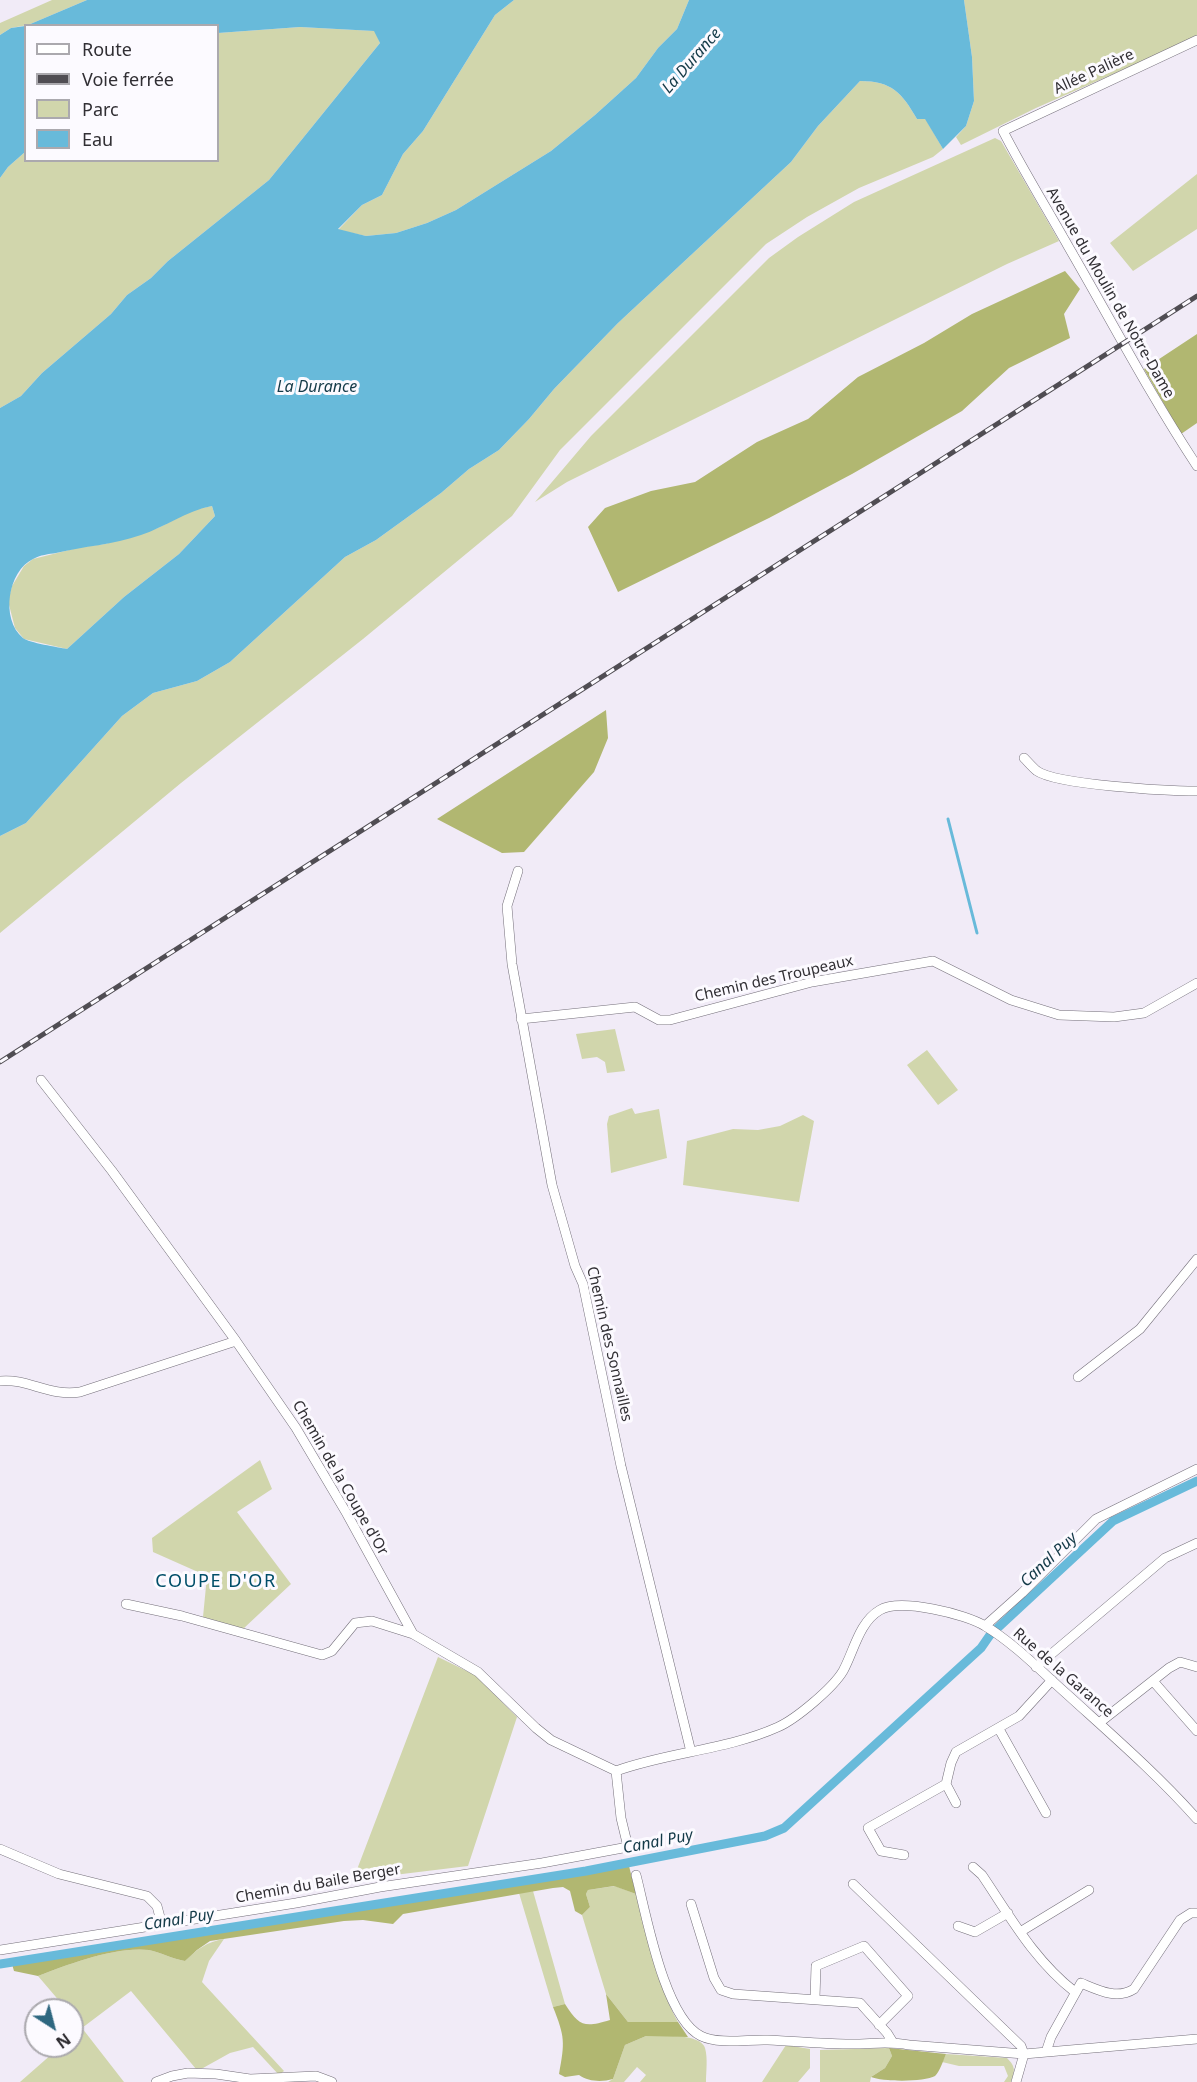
<!DOCTYPE html>
<meta charset="utf-8">
<style>
body{margin:0}
#map{position:relative;width:1197px;height:2082px;overflow:hidden;background:#f1ebf7;font-family:"Noto Sans",sans-serif}
canvas{display:block}
.legend{position:absolute;left:24px;top:24px;width:195px;height:138px;box-sizing:border-box;background:#fcfaff;border:2px solid #aba9ae;margin:0;padding:8px 10px;list-style:none;font-size:18px;color:#312f34}
.legend li{display:flex;align-items:center;gap:12px;height:30px}
.legend b{width:30px;border:2px solid #aba9ae}
.north{position:absolute;left:24px;top:1998px;width:60px;height:60px;box-sizing:border-box;background:#fcfaff;border:2px solid #aba9ae;border-radius:50%;rotate:144deg;font-size:16px;font-weight:700;line-height:24px;text-align:center;color:#312f34}
.north::after{content:'';display:block;margin:auto;width:21px;height:27px;background:#2e6780;clip-path:polygon(50% 0,100% 100%,50% 72%,0 100%)}
</style>
<div id="map">
<canvas width="1197" height="2082"></canvas>
<ul class="legend">
<li><b style="height:8px;background:#fff"></b>Route</li>
<li><b style="height:8px;background:#504d53"></b>Voie ferrée</li>
<li><b style="height:16px;background:#d1d6ac"></b>Parc</li>
<li><b style="height:16px;background:#68bada"></b>Eau</li>
</ul>
<div class="north">N</div>
</div>
<script>
const g = document.querySelector('canvas').getContext('2d');
g.lineJoin = 'round';
function fill(path, color) {
  g.fillStyle = color;
  g.fill(path, 'evenodd');
}
function strokePath(path, color, width, dash) {
  g.strokeStyle = color;
  g.lineWidth = width;
  g.lineCap = dash ? 'butt' : 'round';
  g.setLineDash(dash || []);
  g.stroke(path);
}
function write(font, color, halo, rows, align = 'center') {
  g.font = font + ' "Noto Sans",sans-serif';
  g.lineWidth = 6;
  g.setLineDash([]);
  g.textBaseline = 'middle';
  g.strokeStyle = halo;
  g.fillStyle = color;
  for (const [text, x, y, turn = 0] of rows) {
    g.save();
    g.translate(x, y);
    g.rotate((+turn || 0) * Math.PI / 180);
    g.textAlign = isNaN(turn) ? turn : align;
    if (halo) g.strokeText(text, 0, 0);
    g.fillText(text, 0, 0);
    g.restore();
  }
}
const green = new Path2D(`
 M52,0h35l-59,25 -17,3 -11,7v-12z
 M514,0h175l-12,29 -19,19 -22,30 -41,37 -44,36 -95,59 -29,13 -31,10 -30,3 -28,-6 24,-25 20,-10 21,-41 20,-23 72,-116z
 M964,0h233v37l-161,71 -75,37 -5,-8 10,-11 8,-25 -2,-44z
 M300,27l75,4 5,12 -111,137 -101,81 -17,17 -24,17 -16,19 -69,59 -21,23 -21,12v-230l8,-11 17,-15 1,8h192v-127z
 M860,81c32,0 42,12 57,38l8,-1 18,31 -10,8 -74,31 -52,29 -41,27 -206,206 -48,66 -149,123 -182,144 -181,150v-97l26,-13 96,-107 31,-23 44,-12 33,-19 115,-105 31,-17 65,-47 28,-24 30,-19 30,-31 25,-30 64,-66 173,-161 27,-36z
 M995,138l6,3 58,100 -52,23 -440,218 -32,20 56,-66 178,-178 29,-21 56,-35z
 M1197,174v55l-64,42 -23,-28z
 M212,506l3,10 -36,38 -55,43 -57,52 -43,-10 -9,-11 -7,-27 4,-15 12,-20 9,-7 48,-12 24,-3 53,-16 35,-18z
 M615,1029l10,42 -18,2 -2,-11 -8,-5 -15,2 -6,-25z
 M927,1050l31,40 -20,15 -31,-40z
 M632,1108l3,6 24,-5 8,49 -56,15 -4,-49 2,-8z
 M803,1115l11,6 -15,81 -116,-17 4,-44 46,-12 25,1 22,-4z
 M260,1460l12,29 -35,23 54,72 -48,45 -40,-12 4,-41 -54,-24 -1,-14z
 M438,1657l37,18 42,42 -49,149 -115,14z
 M615,1886l21,8c12,43 20,88 42,128h-50l-22,-28 -24,-79 8,-8 -4,-13 2,-4z
 M533,1891l32,113 -12,3 -34,-114z
 M224,1939l-15,22 -7,21 82,89 -5,4 -26,-28 -23,6 -27,15 -7,1 -65,-78 -49,37 42,54h-104l41,-36h11v-9l10,-9 -10,-12v-6h-5l-29,-34c31,-12 78,-30 111,-26 10,2 24,9 36,11 12,-12 22,-19 39,-22z
 M646,2036c13,0 55,-3 59,12 3,10 1,24 1,34h-66l6,-7 -9,-8 -13,15h-16l5,-3 12,-34z
 M786,2045l24,4v19l-12,14h-36z
 M889,2048l3,8 -7,12 -14,9 -1,5h-50v-32z
 M946,2054l61,4c9,9 8,13 4,24h-7l4,-6 -4,-10h-45l-17,-4z`);
const forest = new Path2D(`
 M1065,271l15,18 -16,25 6,24 -61,30 -47,43 -110,63 -83,44 -151,74 -30,-65 17,-19 46,-17 44,-9 62,-40 51,-23 50,-42 66,-34 48,-29z
 M1197,334v89l-16,11 -37,-65z
 M606,710l2,28 -14,34 -70,80 -22,1 -65,-34z
 M629,1866l7,28 -22,-8 -26,4 -2,4 4,13 -8,8 -7,-4 -5,-20 -7,-4 -10,1 -150,26 -10,10 -30,-4 -19,1 -134,20 -13,9 -12,11c-12,-2 -26,-9 -36,-11 -33,-4 -80,14 -111,26l-24,-5 -2,-7z
 M606,1994l22,28h50l10,15 -42,-1 -21,9 -12,34c-11,3 -24,3 -34,-4l-14,2 -6,-3c6,-32 6,-37 -6,-67l12,-3c14,22 19,24 45,16z
 M889,2048l57,6c-3,7 -6,17 -11,22 -10,6 -52,6 -64,1l14,-9 7,-12z`);
const water = new Path2D(`
 M87,0h427l-19,15 -72,116 -20,23 -21,41 -20,10 -24,24 28,7 30,-3 31,-10 29,-13 95,-59 44,-36 41,-37 22,-30 19,-19 12,-29h275l8,57 2,44 -8,25 -23,23 -18,-30h-8c-15,-26 -25,-38 -57,-38l-42,45 -27,36 -173,161 -64,66 -25,30 -30,31 -30,19 -28,24 -65,47 -31,17 -115,105 -33,19 -44,12 -31,23 -96,107 -26,13v-428l21,-12 21,-23 69,-59 16,-19 24,-17 17,-17 101,-81 111,-137 -6,-12 -74,-4 -82,6v-7l-190,-1zM212,506l3,10 -36,38 -55,43 -57,52c-9,-2 -38,-6 -44,-11 -23,-19 -15,-67 10,-79 7,-4 16,-5 23,-6 28,-7 57,-8 85,-18 24,-8 45,-24 71,-29z
 M25,26v126l-17,15 -8,11v-143l11,-7z`);
const stream = new Path2D(`
 M948,819l29,114`);
const canal = new Path2D(`
 M0,1964l586,-93 179,-35 19,-8 197,-180 9,-13 123,-114 84,-40`);
const minor = new Path2D(`
 M1197,40l-194,91c20,39 43,76 65,115 43,74 82,149 129,220
 M1024,758c4,4 8,9 13,13 20,14 131,20 160,20
 M518,871l-11,35 5,58 40,221 23,81 8,18 38,182 70,286
 M521,1019l114,-12 24,13h11l142,-38 121,-21 78,39 48,15 55,2 30,-4 53,-30
 M41,1080l71,91 124,170 60,87 51,86 66,120 65,38 58,56 15,12 65,31c52,-19 111,-21 162,-44 18,-8 55,-39 65,-56 11,-20 16,-49 37,-61 20,-12 86,4 105,16 29,17 59,48 84,70 44,40 89,79 128,123
 M1078,1377l62,-48 57,-70
 M0,1381c28,-3 49,16 80,11l156,-51
 M126,1604l56,12 140,39 10,-4 23,-28 17,-2 41,13
 M985,1626l37,-33 74,-74 101,-50
 M1036,1667l129,-109 32,-15
 M1153,1681l44,50
 M1099,1723l70,-55 11,-6 17,5
 M999,1729l47,84
 M956,1803l-10,-19 5,-21 5,-11 63,-36 33,-36
 M0,1849l59,25 88,22 10,10 5,19
 M904,1855l-23,-4 -13,-23 78,-44
 M973,1867l9,8c29,43 52,85 93,117
 M636,1875c10,38 28,143 65,161 19,9 47,3 67,4 26,1 52,4 78,4 23,1 39,-4 63,1l115,9 173,-15
 M853,1884l168,162 3,8 -8,28
 M691,1904l23,74 7,12 12,4 127,9 27,30 5,8
 M958,1926l17,6 33,-19
 M1020,1932l69,-42
 M0,1950l296,-47 84,-16 162,-24 86,-16 -7,-29 -5,-47
 M815,1998l1,-32 48,-20 44,50 -29,29
 M1046,2052l5,-15 30,-54c17,7 36,17 53,6l46,-69 11,-7h6
 M156,2082l16,-6 16,-3 28,1 34,5 66,-3 16,6`);
const rail = new Path2D(`
 M0,1062l1197,-766`);
const streetNames = [
 ["Allée Palière",1094,72,-25],
 ["Avenue du Moulin de Notre-Dame",1110,293,60],
 ["Chemin des Troupeaux",774,979,-13],
 ["Chemin des Sonnailles",609,1344,77],
 ["Chemin de la Coupe d'Or",340,1478,60],
 ["Rue de la Garance",1063,1673,41],
 ["Chemin du Baile Berger",318,1884,-10]
];
const waterNames = [
 ["La Durance",692,61,-49],
 ["La Durance",317,387],
 ["Canal Puy",1049,1560,-43],
 ["Canal Puy",658,1842,-11],
 ["Canal Puy",179,1920,-9]
];
const quarterNames = [
 ["COUPE D'OR",216,1582]
];
fill(green, '#d1d6ac');
fill(forest, '#b1b771');
fill(water, '#68bada');
strokePath(stream, '#68bada', 3);
strokePath(canal, '#68bada', 9);
strokePath(minor, '#746f7a', 10);
strokePath(minor, '#fff', 9);
strokePath(rail, '#504d53', 5);
strokePath(rail, '#fcfaff', 3, [9]);
write('15px', '#312f34', '#fcfaff', streetNames);
write('italic 16px', '#143a48', '#fcfaff', waterNames);
g.letterSpacing = '1.5px';
write('18px', '#004e69', '#fcfaff', quarterNames);
g.letterSpacing = '0px';
</script>
